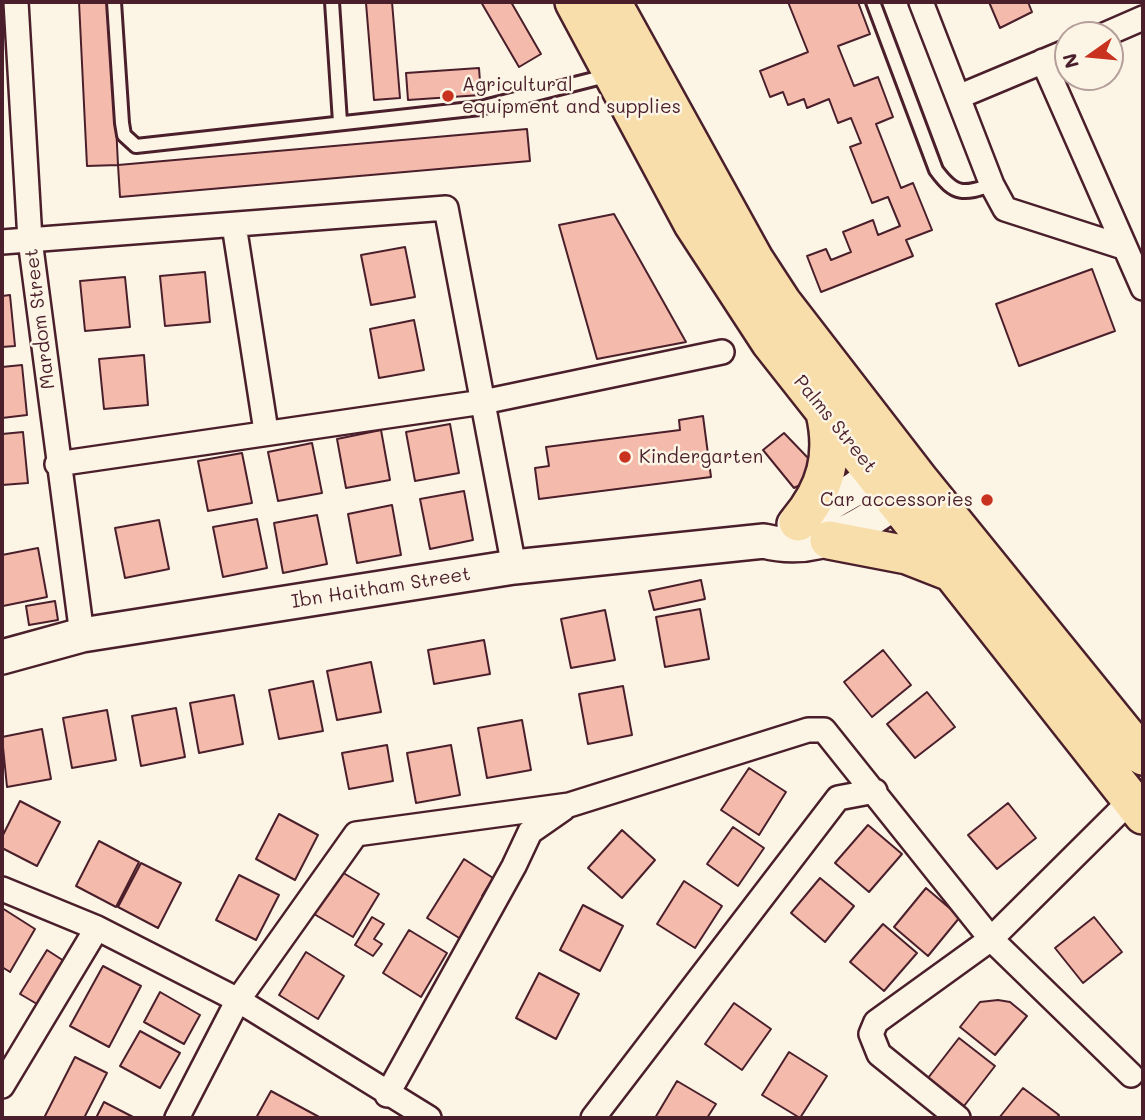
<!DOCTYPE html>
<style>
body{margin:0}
#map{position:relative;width:1145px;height:1120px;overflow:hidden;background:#fcf5e5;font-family:Mali,sans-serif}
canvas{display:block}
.frame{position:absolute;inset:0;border:4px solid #4a1f2b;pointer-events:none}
.north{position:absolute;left:1054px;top:21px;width:70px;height:70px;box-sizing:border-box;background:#fcf5e5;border:2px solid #b59f9b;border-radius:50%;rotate:255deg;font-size:19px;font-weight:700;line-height:28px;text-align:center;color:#4a1f2b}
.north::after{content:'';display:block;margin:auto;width:24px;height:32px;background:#c8321e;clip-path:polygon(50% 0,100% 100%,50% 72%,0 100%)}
</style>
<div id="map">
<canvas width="1145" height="1120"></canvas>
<div class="frame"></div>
<div class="north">N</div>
</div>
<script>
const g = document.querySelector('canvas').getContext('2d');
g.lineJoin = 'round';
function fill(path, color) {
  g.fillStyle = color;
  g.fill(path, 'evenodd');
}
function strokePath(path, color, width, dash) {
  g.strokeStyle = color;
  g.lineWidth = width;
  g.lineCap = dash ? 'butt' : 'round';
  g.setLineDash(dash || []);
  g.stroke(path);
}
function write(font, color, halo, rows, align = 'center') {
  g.font = font + ' Mali,sans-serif';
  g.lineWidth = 5;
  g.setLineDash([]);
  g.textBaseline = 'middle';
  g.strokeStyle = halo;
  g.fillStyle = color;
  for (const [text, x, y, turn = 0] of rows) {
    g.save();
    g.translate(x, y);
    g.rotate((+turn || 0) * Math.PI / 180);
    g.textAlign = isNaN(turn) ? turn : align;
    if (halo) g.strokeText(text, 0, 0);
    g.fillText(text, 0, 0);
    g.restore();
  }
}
const building = new Path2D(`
 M79,2h31l8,163 -31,1z
 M392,2l8,96 -26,2 -8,-97z
 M481,2h30l30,52 -22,13z
 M788,2h70l12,32 -32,12 16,40 24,-9 15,40 -17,7 25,64 12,-5 19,47 -26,10 7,16 -92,36 -14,-36 19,-7 5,11 20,-8 -8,-20 30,-12 5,15 22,-9 -12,-29 -16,6 -22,-56 11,-4 -10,-25 -13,5 -9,-24 -22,9 -3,-9 -16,6 -5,-13 -13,5 -10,-26 48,-19z
 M989,2h39l4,10 -32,16z
 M479,68l2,27 -73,5 -2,-27z
 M527,129l3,32 -410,36 -2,-32z
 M614,214l72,128 -89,17 -38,-134z
 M405,247l10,50 -44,8 -10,-50z
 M1092,269l23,62 -96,35 -23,-62z
 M205,272l5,50 -45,4 -5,-50z
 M125,277l5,50 -45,4 -5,-50z
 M10,295l5,51 -13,1v-51z
 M414,320l10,50 -45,8 -9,-49z
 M144,355l4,50 -44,4 -5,-50z
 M22,365l5,50 -25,3v-51z
 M703,416l8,61 -172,22 -4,-31 14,-2 -3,-19 134,-17 -1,-10z
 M450,424l9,49 -44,8 -9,-49z
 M381,430l9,50 -44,8 -9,-49z
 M23,432l5,51 -26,2v-51z
 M784,433l25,26 -7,25 -8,4 -31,-38z
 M312,443l10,50 -44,8 -10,-49z
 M242,453l10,50 -44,8 -10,-50z
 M464,491l9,49 -43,9 -10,-50z
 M392,505l9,50 -44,8 -9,-49z
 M317,515l10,49 -44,9 -9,-50z
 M257,519l10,49 -44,9 -10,-50z
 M159,520l10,49 -44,9 -10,-50z
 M38,548l9,49 -44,9 -1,-51z
 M701,580l4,19 -51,11 -5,-19z
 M55,601l3,19 -29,5 -3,-19z
 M700,609l9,50 -44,8 -9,-50z
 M605,610l10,50 -44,8 -10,-49z
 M484,640l6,34 -56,10 -6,-34z
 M883,650l28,35 -39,32 -28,-35z
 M371,662l10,50 -44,8 -10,-49z
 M313,681l10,50 -44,8 -10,-49z
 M623,686l9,49 -44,9 -9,-50z
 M927,692l28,35 -40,31 -28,-34z
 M234,695l9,49 -44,9 -9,-50z
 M176,708l9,49 -44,9 -9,-50z
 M107,710l9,50 -44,8 -9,-50z
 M522,720l9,50 -44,8 -9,-50z
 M42,729l9,50 -44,8 -5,-50z
 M387,745l6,36 -44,8 -7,-36z
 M451,745l9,50 -44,8 -9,-50z
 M749,768l37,24 -27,43 -38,-25z
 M20,801l40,21 -23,44 -35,-18v-11z
 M1008,803l28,35 -39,31 -29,-34z
 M279,814l39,21 -23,45 -39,-21z
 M868,825l34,29 -33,38 -34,-29z
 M733,827l31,21 -26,38 -31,-22z
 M622,830l33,30 -33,38 -34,-30z
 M99,841l40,21 -23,45 -40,-21z
 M464,859l29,19 -11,18 8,5 -26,40 -37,-23z
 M141,863l40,20 -23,45 -40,-21z
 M340,871l39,23 -26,43 -39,-23z
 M239,875l40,20 -23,45 -40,-20z
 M820,878l34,28 -29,36 -34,-29z
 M684,881l38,25 -27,42 -38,-24z
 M926,888l34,29 -32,39 -34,-29z
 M583,905l40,21 -23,45 -40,-21z
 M2,908l33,21 -25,43 -8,-5z
 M372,917l12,7 -10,15 8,5 -9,12 -18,-11z
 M1094,917l28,35 -39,31 -28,-35z
 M883,924l34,29 -33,38 -34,-29z
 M409,930l38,23 -26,44 -38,-24z
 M47,950l17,11 -27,43 -17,-10z
 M306,952l38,24 -26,43 -39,-24z
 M103,966l38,20 -32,61 -39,-21z
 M539,973l40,21 -23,45 -40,-21z
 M160,992l40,23 -16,29 -40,-22z
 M998,1000l12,2 17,14 -32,39 -35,-28 20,-25z
 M734,1003l37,26 -29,41 -37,-26z
 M140,1031l40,22 -20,35 -40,-22z
 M959,1038l36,28 -31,40 -36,-28z
 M789,1052l38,24 -27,42 -38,-23z
 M75,1057l32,16 -23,45h-40z
 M677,1081l39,23 -9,14h-52z
 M1023,1088l36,27 -3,3h-57z
 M271,1091l50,27h-65z
 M104,1102l31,16h-39z`);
const lane = new Path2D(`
 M114,2l8,121 2,12 12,11 344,-38 130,-33
 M332,2l8,120
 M873,2l63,168c19,26 27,24 56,15`);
const street = new Path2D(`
 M16,2l14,238 52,395
 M921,2l71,183 13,24 118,38
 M1104,35l39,-17
 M1043,61l100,227
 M958,97l110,-46
 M234,225l32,206
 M2,242l444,-34 68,359
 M57,464l426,-62 239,-50
 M2,889l95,39 141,72 191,118
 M2,1086l95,-158
 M387,1095l127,-229 16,-34 33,-23
 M177,1118l61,-118 118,-166 213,-29 239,-75h16l167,209 140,136
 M593,1118l245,-320 37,-7
 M958,1118l-79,-64 -8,-20 5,-12 115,-83 141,-140`);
const secondary = new Path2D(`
 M794,524l61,-35 40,-30
 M2,657l80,-22 432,-68 250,-26c59,16 109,-21 153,-56`);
const primary = new Path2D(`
 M574,2l119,222 77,118 373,473
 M612,2l142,257 28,43 139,180 222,274
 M798,522c28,-33 37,-67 27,-109
 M829,540l78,15 46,18`);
const markers = [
 [448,96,7,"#c8321e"],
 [625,457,7,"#c8321e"],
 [987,500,7,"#c8321e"]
];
const poiNames = [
 ["Agricultural",462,85],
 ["equipment and supplies",462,107],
 ["Kindergarten",639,457],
 ["Car accessories",973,500,"right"]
];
const streetNames = [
 ["Mardom Street",40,319,-97],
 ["Palms Street",835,424,51],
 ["Ibn Haitham Street",381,588,-9]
];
fill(building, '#f4bbac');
strokePath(building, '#4a1f2b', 2);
strokePath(lane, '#4a1f2b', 18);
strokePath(street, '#4a1f2b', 28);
strokePath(secondary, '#4a1f2b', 38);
strokePath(primary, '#4a1f2b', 42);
strokePath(lane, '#fcf5e5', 12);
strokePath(street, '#fcf5e5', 23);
strokePath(secondary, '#fcf5e5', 33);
strokePath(primary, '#f8deab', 37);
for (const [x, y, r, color] of markers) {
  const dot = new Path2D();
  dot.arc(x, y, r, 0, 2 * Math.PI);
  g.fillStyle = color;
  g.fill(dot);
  strokePath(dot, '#fcf5e5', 2.5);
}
write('19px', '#4a1f2b', '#fcf5e5', poiNames, 'left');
write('19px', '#4a1f2b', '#fcf5e5', streetNames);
</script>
